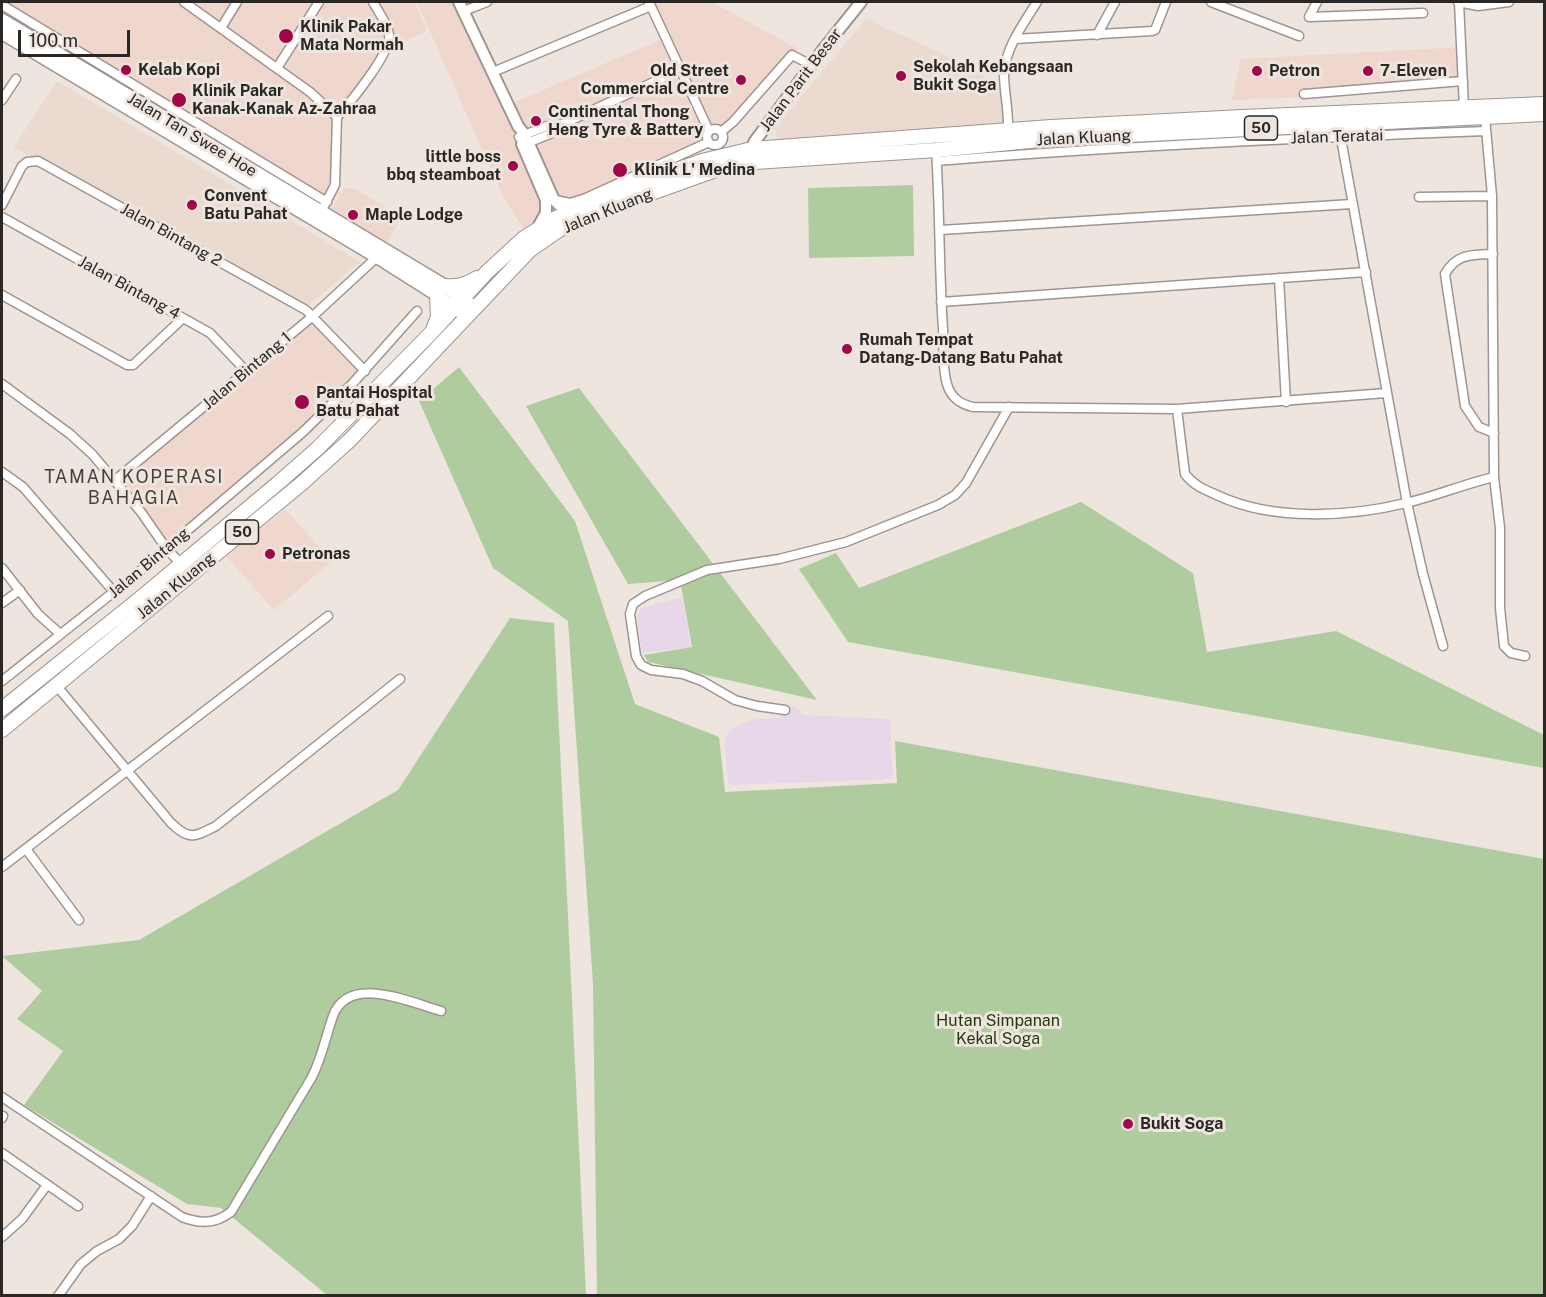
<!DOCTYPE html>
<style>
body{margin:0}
#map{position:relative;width:1546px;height:1297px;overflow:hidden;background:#eee5df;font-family:"Public Sans",sans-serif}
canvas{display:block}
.frame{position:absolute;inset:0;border:3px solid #2a2724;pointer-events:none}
.scale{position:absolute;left:18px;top:30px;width:112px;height:27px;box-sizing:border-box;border:3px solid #2a2724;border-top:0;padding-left:8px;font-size:18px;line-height:21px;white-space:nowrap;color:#2a2724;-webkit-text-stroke:4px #eee5df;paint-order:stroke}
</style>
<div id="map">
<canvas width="1546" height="1297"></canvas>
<div class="frame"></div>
<div class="scale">100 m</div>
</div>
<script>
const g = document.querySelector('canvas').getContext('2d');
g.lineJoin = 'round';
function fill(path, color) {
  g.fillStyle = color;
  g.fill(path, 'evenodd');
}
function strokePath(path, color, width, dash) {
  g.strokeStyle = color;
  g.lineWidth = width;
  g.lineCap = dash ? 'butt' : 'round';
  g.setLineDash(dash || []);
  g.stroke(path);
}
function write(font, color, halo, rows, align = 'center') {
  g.font = font + ' "Public Sans",sans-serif';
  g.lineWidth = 6;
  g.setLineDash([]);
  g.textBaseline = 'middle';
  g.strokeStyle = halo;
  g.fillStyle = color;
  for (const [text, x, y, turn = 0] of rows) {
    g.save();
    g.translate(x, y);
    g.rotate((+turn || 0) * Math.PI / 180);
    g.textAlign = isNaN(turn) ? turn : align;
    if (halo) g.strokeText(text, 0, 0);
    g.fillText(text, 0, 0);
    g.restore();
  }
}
const commercial = new Path2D(`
 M2,2h412l13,28 -36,19 -52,76v68l-12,21 -325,-196z
 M417,2h38l59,126 1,10 26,61 1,15 -16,17 -12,-16 -14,-25z
 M653,2h59l86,47 -56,72 -15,14 -14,-2z
 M667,37l38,95 -1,9 -118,54 -17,5 -11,-2 -45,-95z
 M1463,47l2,37 -162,13 -71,3 9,-41z
 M355,188l46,30 -15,27 -56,-33 13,-23z
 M313,312l56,58 -203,182 -28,-39 -27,-33z
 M285,509l47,52 -58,49 -48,-54z`);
const industrial = new Path2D(`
 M682,597l9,50 -49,6 -5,-37 5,-8z
 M786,704l11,4 6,7 87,4 3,60 -164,6 -5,-45 6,-9 11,-7 15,-5 24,-1z`);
const built = new Path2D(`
 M866,19l97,44 40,25v41l-224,16 -4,-17z
 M57,81l303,181 -52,44 -294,-159z`);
const green = new Path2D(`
 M913,185l1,71 -105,2 -1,-70z
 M459,367l116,154 60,183 84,33 6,55 172,-9 -2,-42 649,118v436h-947l-4,-311 -25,-363 -75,-53 -74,-167z
 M579,388l238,312 -169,-38 -4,-7 48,-8 -12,-67 -52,4 -102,-178z
 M1081,502l112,71 14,79 129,-21 208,104v33l-696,-126 -49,-73 37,-16 23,35z
 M510,618l44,5 32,672h-259l-106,-87 -34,-4 -163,-99 39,-54 -46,-32 25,-28 -40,-35 137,-16 259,-150z`);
const minor = new Path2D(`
 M184,2l126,90 27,25c12,-13 55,-65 52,-82 -1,-10 -11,-24 -16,-33
 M649,2l60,129
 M1211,2l88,34
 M1317,2l-8,15 114,-4
 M1458,2l20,4 31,-4
 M1459,2l5,106
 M2,5l325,197
 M464,11l23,-9
 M221,28l16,-26
 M1097,35l18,-33
 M1015,39l137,-8 3,-1 11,-28
 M277,68l42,-66
 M493,72l158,-66
 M1304,94l159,-13
 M2,100l14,-21
 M1485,117l7,79 2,281 6,51v80l4,38 7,7 14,3
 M707 137a8 8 0 1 1 16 0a8 8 0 1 1-16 0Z
 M1008,130c1,-19 -4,-38 -4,-56 1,-26 20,-51 33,-72
 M721,132l12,-10 59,-67 19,10
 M1340,133l67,370 16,71 20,72
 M519,137l28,-11 9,1
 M525,144l25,-10 6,-7 124,-57
 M936,150c4,60 3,120 7,179 1,18 -1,39 4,55 4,14 13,20 26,23l204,2 209,-16
 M937,161c183,-15 366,-23 549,-30
 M1419,197l73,-1
 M555,200l15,3 16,-5 123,-56
 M2,205l20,-39 5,-4 11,-1 268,149 59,61
 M324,206l11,-21 2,-68
 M2,217l208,116 36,38
 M941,230l411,-26
 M1493,254c-21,1 -36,-1 -48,20l20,132 14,21 15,6
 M1279,278l7,124
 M2,295l125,70h6l50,-47
 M941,302l425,-30
 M2,384l68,50 22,20 49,58 25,36 15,16
 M1177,409l8,65c9,12 21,16 34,22 54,25 130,21 187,7 30,-7 58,-19 88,-26
 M2,472l21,15 91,105
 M114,481l199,-165 64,-59
 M2,568l36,46 21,19
 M2,603l18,-13
 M2,681l138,-110 163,-139 50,-49 64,-72
 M56,685l115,138c19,18 23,14 45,3l184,-147
 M785,710l-28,-4 -22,-6 -33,-19 -19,-7 -32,-4 -10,-5 -5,-9 -6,-42 3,-10 12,-8 62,-26 72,-11 67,-17 92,-37 17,-10 11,-12 43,-76
 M26,849l53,71
 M2,867l326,-251
 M2,1097l180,120c18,7 33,7 49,-5l81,-135c10,-20 14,-41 21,-61 16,-43 79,-13 108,-5
 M2,1118l1,-2
 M2,1153l76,53
 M2,1237l20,-18 25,-34
 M58,1296l23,-32 16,-13 22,-12 13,-13 19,-30`);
const tertiary = new Path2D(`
 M459,2l59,124 7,9 29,65 6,6 13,4
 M522,144l24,56v13l-9,16
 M753,153l-1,-6 3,-6 70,-94 36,-45`);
const secondary = new Path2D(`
 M2,20l443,266 29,21
 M2,33l375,224 60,38 29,21`);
const trunk = new Path2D(`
 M445,286c13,1 21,-1 32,-8
 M434,327l4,-10 -1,-22
 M2,709l135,-108 140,-117 41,-36 114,-116 55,-60 37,-34 32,-20 103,-42 43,-15 50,-12 299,-22 191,-10 302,-13
 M2,730l299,-246 49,-44 180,-190 29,-20 31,-15 123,-44 22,-6 20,-3 181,-12 115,-11 493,-25`);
const markers = [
 [286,36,8,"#a00648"],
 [126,70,6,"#a00648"],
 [1257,71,6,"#a00648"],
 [1368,71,6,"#a00648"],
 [901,76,6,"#a00648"],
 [741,80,6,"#a00648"],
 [179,100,8,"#a00648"],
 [536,121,6,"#a00648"],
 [513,166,6,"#a00648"],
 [620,170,8,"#a00648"],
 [192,205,6,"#a00648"],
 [353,215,6,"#a00648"],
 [847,349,6,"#a00648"],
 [302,402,8,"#a00648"],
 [270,554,6,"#a00648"],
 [1128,1124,6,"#a00648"]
];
const shields = [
 [1261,128,33],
 [242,532,33]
];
const shieldNames = [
 ["50",1261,128],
 ["50",242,532]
];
const poiNames = [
 ["Klinik Pakar",300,27],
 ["Mata Normah",300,45],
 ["Sekolah Kebangsaan",913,67],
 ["Bukit Soga",913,85],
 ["Kelab Kopi",138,70],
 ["Old Street",729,71,"right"],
 ["Commercial Centre",729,89,"right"],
 ["Petron",1269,71],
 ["7-Eleven",1380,71],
 ["Klinik Pakar",192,91],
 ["Kanak-Kanak Az-Zahraa",192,109],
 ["Continental Thong",548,112],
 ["Heng Tyre & Battery",548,130],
 ["little boss",501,157,"right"],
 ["bbq steamboat",501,175,"right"],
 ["Klinik L' Medina",634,170],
 ["Convent",204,196],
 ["Batu Pahat",204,214],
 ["Maple Lodge",365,215],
 ["Rumah Tempat",859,340],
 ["Datang-Datang Batu Pahat",859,358],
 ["Pantai Hospital",316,393],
 ["Batu Pahat",316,411],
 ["Petronas",282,554],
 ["Bukit Soga",1140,1124]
];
const streetNames = [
 ["Jalan Parit Besar",801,80,-53],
 ["Jalan Tan Swee Hoe",192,135,31],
 ["Jalan Teratai",1337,137,-2],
 ["Jalan Kluang",1084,138,-3],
 ["Jalan Kluang",608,211,-22],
 ["Jalan Bintang 2",171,235,29],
 ["Jalan Bintang 4",129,288,29],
 ["Jalan Bintang 1",247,371,-40],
 ["Jalan Bintang",149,563,-40],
 ["Jalan Kluang",176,586,-39]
];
const parkNames = [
 ["Hutan Simpanan",998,1021],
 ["Kekal Soga",998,1039]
];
const neighbourhoodNames = [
 ["TAMAN KOPERASI",134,477],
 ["BAHAGIA",134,498]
];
fill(commercial, '#efd7cd');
fill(industrial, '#e7d7e9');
fill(built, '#eadacf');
fill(green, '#afcc9f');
strokePath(minor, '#9e9590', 11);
strokePath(tertiary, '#9e9590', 14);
strokePath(secondary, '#9e9590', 15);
strokePath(trunk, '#9e9590', 16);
strokePath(minor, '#fff', 8);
strokePath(tertiary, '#fff', 10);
strokePath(secondary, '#fff', 12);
strokePath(trunk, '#fff', 14);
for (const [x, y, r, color] of markers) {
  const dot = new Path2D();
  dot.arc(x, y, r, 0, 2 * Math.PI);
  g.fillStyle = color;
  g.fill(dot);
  strokePath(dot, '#eee5df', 2);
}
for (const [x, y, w] of shields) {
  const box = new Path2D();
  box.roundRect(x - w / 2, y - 12, w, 24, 4.5);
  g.fillStyle = '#eee5df';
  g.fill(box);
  strokePath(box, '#2a2724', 1.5);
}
write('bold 15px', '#2a2724', null, shieldNames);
write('bold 16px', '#2a2724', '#eee5df', poiNames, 'left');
write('16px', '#2a2724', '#eee5df', streetNames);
write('16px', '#1e3908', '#eee5df', parkNames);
g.letterSpacing = '1.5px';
write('18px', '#463f3a', '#eee5df', neighbourhoodNames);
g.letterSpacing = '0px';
</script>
